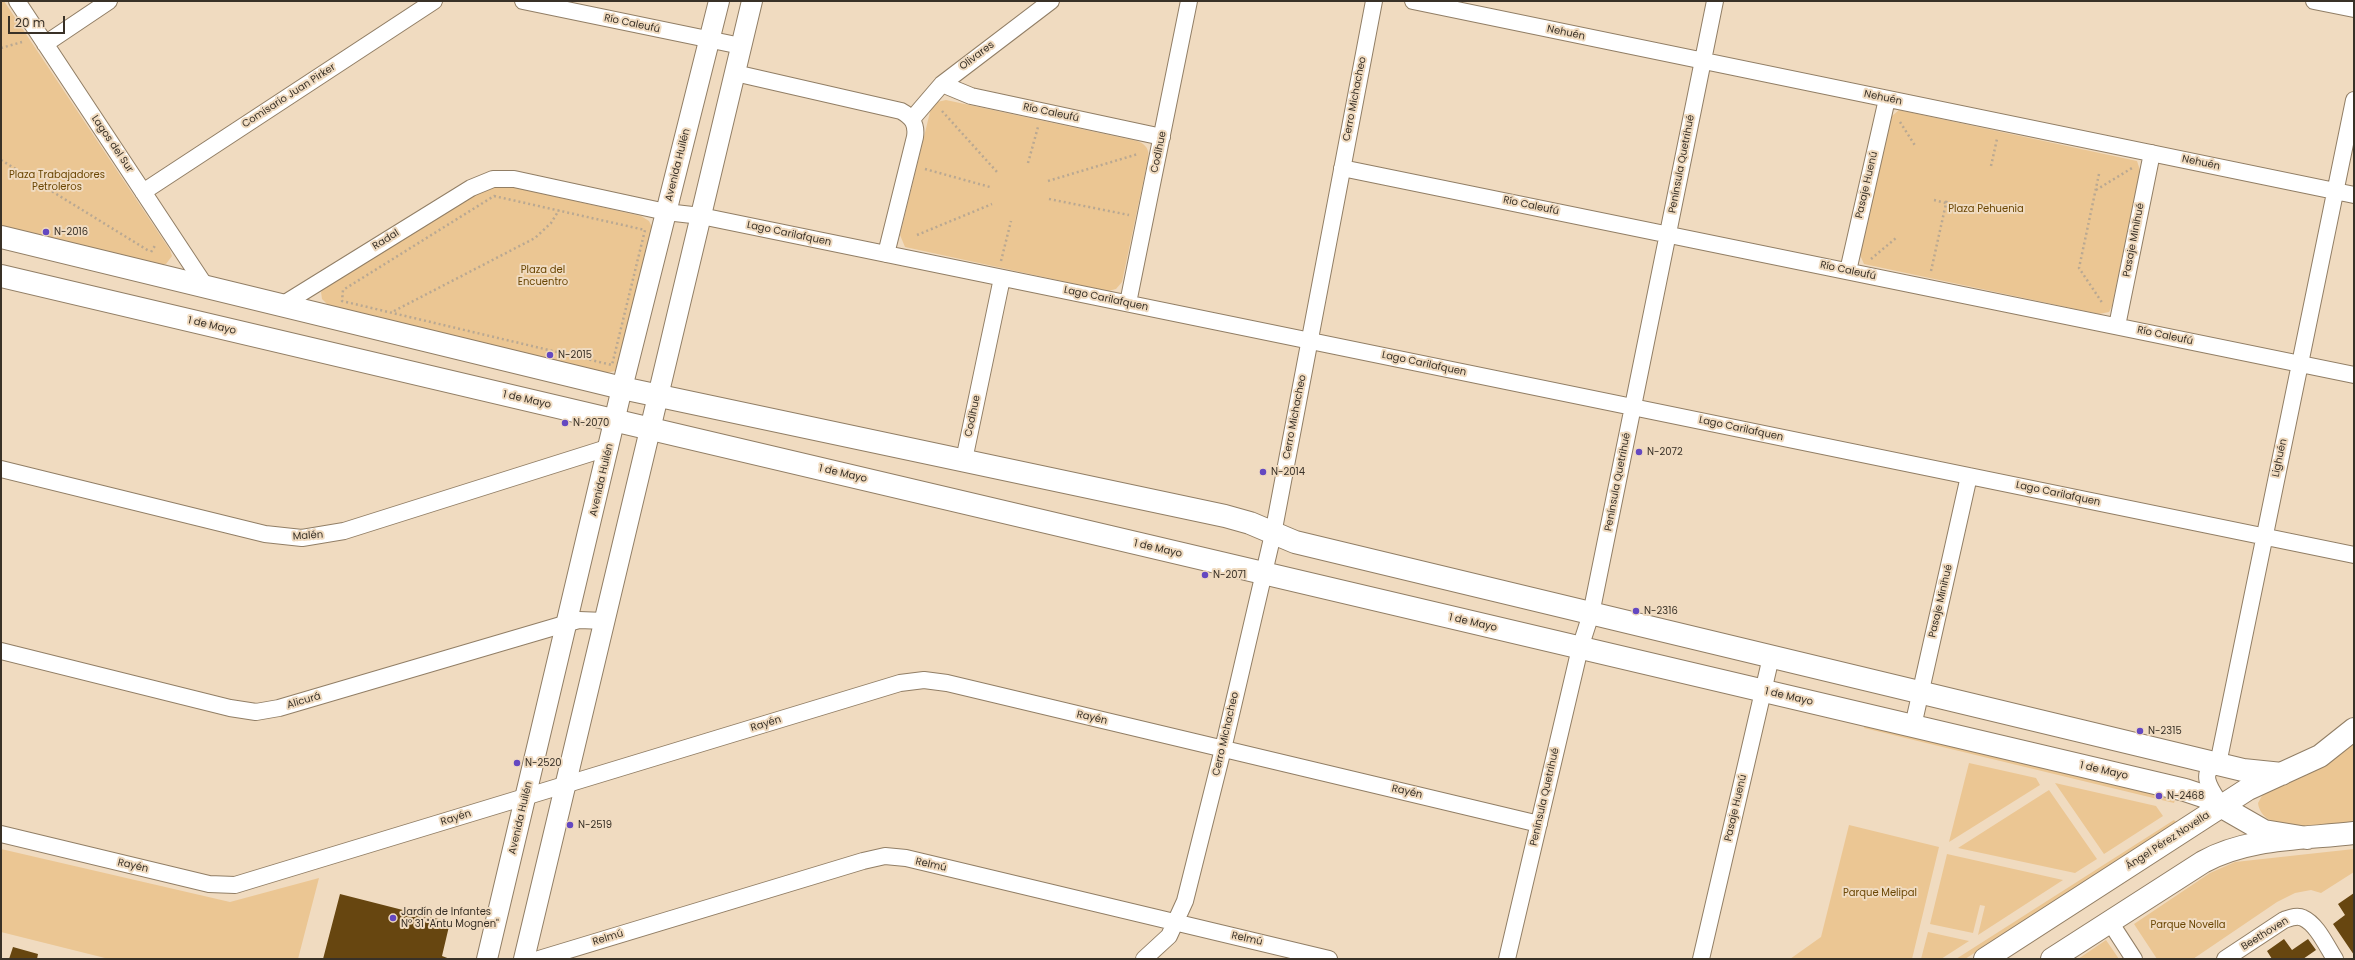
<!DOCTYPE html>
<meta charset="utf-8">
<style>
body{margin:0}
#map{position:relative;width:2355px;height:960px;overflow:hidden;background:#f0dbc0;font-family:Poppins,sans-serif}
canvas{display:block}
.frame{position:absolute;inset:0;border:2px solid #393127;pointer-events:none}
.scale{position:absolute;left:8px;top:16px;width:57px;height:18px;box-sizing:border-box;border:2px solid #393127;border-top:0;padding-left:5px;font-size:12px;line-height:14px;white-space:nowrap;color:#393127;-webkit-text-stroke:3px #f0dbc0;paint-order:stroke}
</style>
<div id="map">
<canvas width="2355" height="960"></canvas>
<div class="frame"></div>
<div class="scale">20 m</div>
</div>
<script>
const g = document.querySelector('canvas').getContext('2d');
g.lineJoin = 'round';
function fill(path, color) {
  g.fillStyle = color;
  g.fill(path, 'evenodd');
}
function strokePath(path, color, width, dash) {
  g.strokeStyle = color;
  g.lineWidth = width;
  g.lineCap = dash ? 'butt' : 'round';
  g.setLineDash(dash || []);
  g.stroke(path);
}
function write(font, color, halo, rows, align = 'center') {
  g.font = font + ' Poppins,sans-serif';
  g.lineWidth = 4;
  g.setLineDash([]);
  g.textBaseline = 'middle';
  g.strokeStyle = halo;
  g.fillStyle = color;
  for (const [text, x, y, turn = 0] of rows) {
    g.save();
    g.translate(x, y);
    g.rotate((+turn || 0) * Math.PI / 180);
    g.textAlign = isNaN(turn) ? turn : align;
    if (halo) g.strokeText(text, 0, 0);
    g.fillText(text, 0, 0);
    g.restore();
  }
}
const green = new Path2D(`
 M1,1h3l166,249 2,6 -6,8h-7l-158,-38z
 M946,100l191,41c9,3 13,9 11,18l-26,123 -6,7 -8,2 -203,-44 -5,-12 31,-127 6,-6z
 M1899,110l238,51 3,9 -28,136 -3,6 -10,2 -235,-50 -4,-9 32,-139z
 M492,186h16l133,30 8,5 4,8 -35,138 -3,4 -9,2 -276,-66 -8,-8 -1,-7 4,-5 152,-94z
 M1865,723l311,74 -2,6 -310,-75z
 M2354,743v80c-24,2 -92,14 -96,-20l5,-9 55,-25z
 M1969,763l67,15 4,7 -91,57z
 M2055,783l101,23 7,10 -59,38z
 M2049,790l48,69 -22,14 -117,-25z
 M2174,820l3,3 -212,136h-9z
 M1849,825l90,22 -27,112h-122l31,-22z
 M1,849l229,53 89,-24 -21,81h-189l-108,-27z
 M2354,849v23l-33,21 -10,-3 -16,3 -18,9 -84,57h-36l-23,-35 76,-51 25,-11z
 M1947,854l116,26 -85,55 7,-29 -5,-1 -7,28 -43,-9z
 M1928,932l41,9 -28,18h-20z
 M2106,940l13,19h-41z`);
const building = new Path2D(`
 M2354,893v62l-21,-31 12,-9 -7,-11z
 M340,894l110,28 -8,34 8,3h-127z
 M2284,939l8,11 16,-11 8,11 -13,9h-31l-5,-8z
 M13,947l25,7 -1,5h-28z`);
const path = new Path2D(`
 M1,48l21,-6
 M942,111l55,61
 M1900,122l16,25
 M1,160l148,91
 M1028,163l10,-36
 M1991,166l6,-27
 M925,169l65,18
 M2099,174l-20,94 24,36
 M1048,181l90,-27
 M2096,190l36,-22
 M494,196l151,34 -33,135 -270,-64 1,-11z
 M1049,199l80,16
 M1934,200l12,3
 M917,235l75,-31
 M151,252l5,-8
 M1871,259l25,-21
 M1001,261l10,-40
 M1931,271l16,-72
 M394,311l141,-73 16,-15 8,-13`);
const minor = new Path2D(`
 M17,1l189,286
 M523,1l218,45
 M1413,1l941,194
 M2314,1l40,8
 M45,44l64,-43
 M735,73l166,38c11,6 16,13 14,26l-29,117
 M942,84l29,12 191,41
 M912,119l30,-35 109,-83
 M1342,168l1012,207
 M143,192l291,-191
 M1848,271l39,-172
 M1128,303l61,-302
 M282,305l189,-117 22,-9h21l152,33 35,4 1653,339
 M2117,326l35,-173
 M964,460l38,-182
 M1,469l264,65 37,4 42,-7 266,-84
 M1,651l229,57 26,4 23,-4 289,-85 11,-3 26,1
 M1913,726l56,-250
 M2221,805c-8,-13 -25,-32 -3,-41l136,-664
 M1,834l208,50 26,1 665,-202 24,-3 23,3 592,141
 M2110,922l24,37
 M539,959l324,-98 22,-5 21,2 423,101
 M1144,959l25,-23 16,-35 38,-152 50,-215 101,-533
 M1507,959l73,-311 11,-34 124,-613
 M1701,959l70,-302
 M2225,959l59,-39c6,-2 13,-5 19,-2 14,6 24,29 32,41`);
const tertiary = new Path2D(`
 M487,959l135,-571 97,-387
 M524,959l228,-958`);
const secondary = new Path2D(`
 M1,237l621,151 603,128 25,7 45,19 948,228 39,4
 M1,276l2184,514 18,6 61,35 43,7
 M1985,959l263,-170 72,-33 34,-27
 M2052,959l151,-97c45,-25 101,-23 151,-29`);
const markers = [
 [46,232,4,"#6448c1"],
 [550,355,4,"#6448c1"],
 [565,423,4,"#6448c1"],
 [1639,452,4,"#6448c1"],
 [1263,472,4,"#6448c1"],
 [1205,575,4,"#6448c1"],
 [1636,611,4,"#6448c1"],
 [2140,731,4,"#6448c1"],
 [517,763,4,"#6448c1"],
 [2159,796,4,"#6448c1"],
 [570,825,4,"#6448c1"],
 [393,918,4,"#6448c1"]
];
const streetNames = [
 ["Río Caleufú",632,24,12],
 ["Nehuén",1566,33,12],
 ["Olivares",977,56,-37],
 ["Comisario Juan Pirker",289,96,-33],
 ["Nehuén",1883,98,12],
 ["Cerro Michacheo",1355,99,-79],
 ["Río Caleufú",1051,113,12],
 ["Lagos del Sur",112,144,56],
 ["Codihue",1159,152,-78],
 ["Nehuén",2201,163,12],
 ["Península Quetrihué",1682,164,-79],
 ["Avenida Huilén",678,165,-76],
 ["Pasaje Huenú",1867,185,-77],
 ["Río Caleufú",1531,206,12],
 ["Lago Carilafquen",789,234,12],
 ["Radal",386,240,-32],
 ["Pasaje Minihué",2134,240,-79],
 ["Río Caleufú",1848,271,12],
 ["Lago Carilafquen",1106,299,12],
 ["1 de Mayo",212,326,13],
 ["Río Caleufú",2165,336,12],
 ["Lago Carilafquen",1424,364,12],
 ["1 de Mayo",527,400,13],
 ["Codihue",973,416,-78],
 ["Cerro Michacheo",1295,417,-79],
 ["Lago Carilafquen",1741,429,12],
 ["Lighuén",2280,458,-78],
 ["1 de Mayo",843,474,13],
 ["Avenida Huilén",602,480,-77],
 ["Península Quetrihué",1618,482,-79],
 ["Lago Carilafquen",2058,494,12],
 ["Malén",308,536,-4],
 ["1 de Mayo",1158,549,13],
 ["Pasaje Minihué",1941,601,-77],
 ["1 de Mayo",1473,623,13],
 ["1 de Mayo",1789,697,13],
 ["Alicurá",304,701,-16],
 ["Rayén",1092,718,13],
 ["Rayén",766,724,-17],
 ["Cerro Michacheo",1226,734,-77],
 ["1 de Mayo",2104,771,13],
 ["Rayén",1407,792,13],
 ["Península Quetrihué",1545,797,-77],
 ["Pasaje Huenú",1736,808,-77],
 ["Rayén",456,818,-17],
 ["Avenida Huilén",521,818,-77],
 ["Ángel Pérez Novella",2168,841,-33],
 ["Relmú",931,865,13],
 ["Rayén",133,866,13],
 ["Beethoven",2265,934,-32],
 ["Relmú",608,938,-17],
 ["Relmú",1247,939,13]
];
const parkNames = [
 ["Plaza Trabajadores",57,175],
 ["Petroleros",57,187],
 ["Plaza Pehuenia",1986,209],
 ["Plaza del",543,270],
 ["Encuentro",543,282],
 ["Parque Melipal",1880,893],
 ["Parque Novella",2188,925]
];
const poiNames = [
 ["N-2016",54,232],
 ["N-2015",558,355],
 ["N-2070",573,423],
 ["N-2072",1647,452],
 ["N-2014",1271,472],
 ["N-2071",1213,575],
 ["N-2316",1644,611],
 ["N-2315",2148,731],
 ["N-2520",525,763],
 ["N-2468",2167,796],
 ["N-2519",578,825],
 ["Jardín de Infantes",401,912],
 ["N° 31 \"Antu Mognen\"",401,924]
];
fill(green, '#ebc693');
fill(building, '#674610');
strokePath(minor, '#917e65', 18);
strokePath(tertiary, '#917e65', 22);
strokePath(secondary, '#917e65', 24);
strokePath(path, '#b9a892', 2.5, [2, 3]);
strokePath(minor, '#fff', 16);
strokePath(tertiary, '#fff', 20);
strokePath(secondary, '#fff', 22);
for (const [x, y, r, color] of markers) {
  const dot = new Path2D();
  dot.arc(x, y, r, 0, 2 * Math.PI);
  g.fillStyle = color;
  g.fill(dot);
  strokePath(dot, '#f0dbc0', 1.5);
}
write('10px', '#393127', '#f0dbc0', streetNames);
write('10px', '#6b4705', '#f0dbc0', parkNames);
write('10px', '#393127', '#f0dbc0', poiNames, 'left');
</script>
